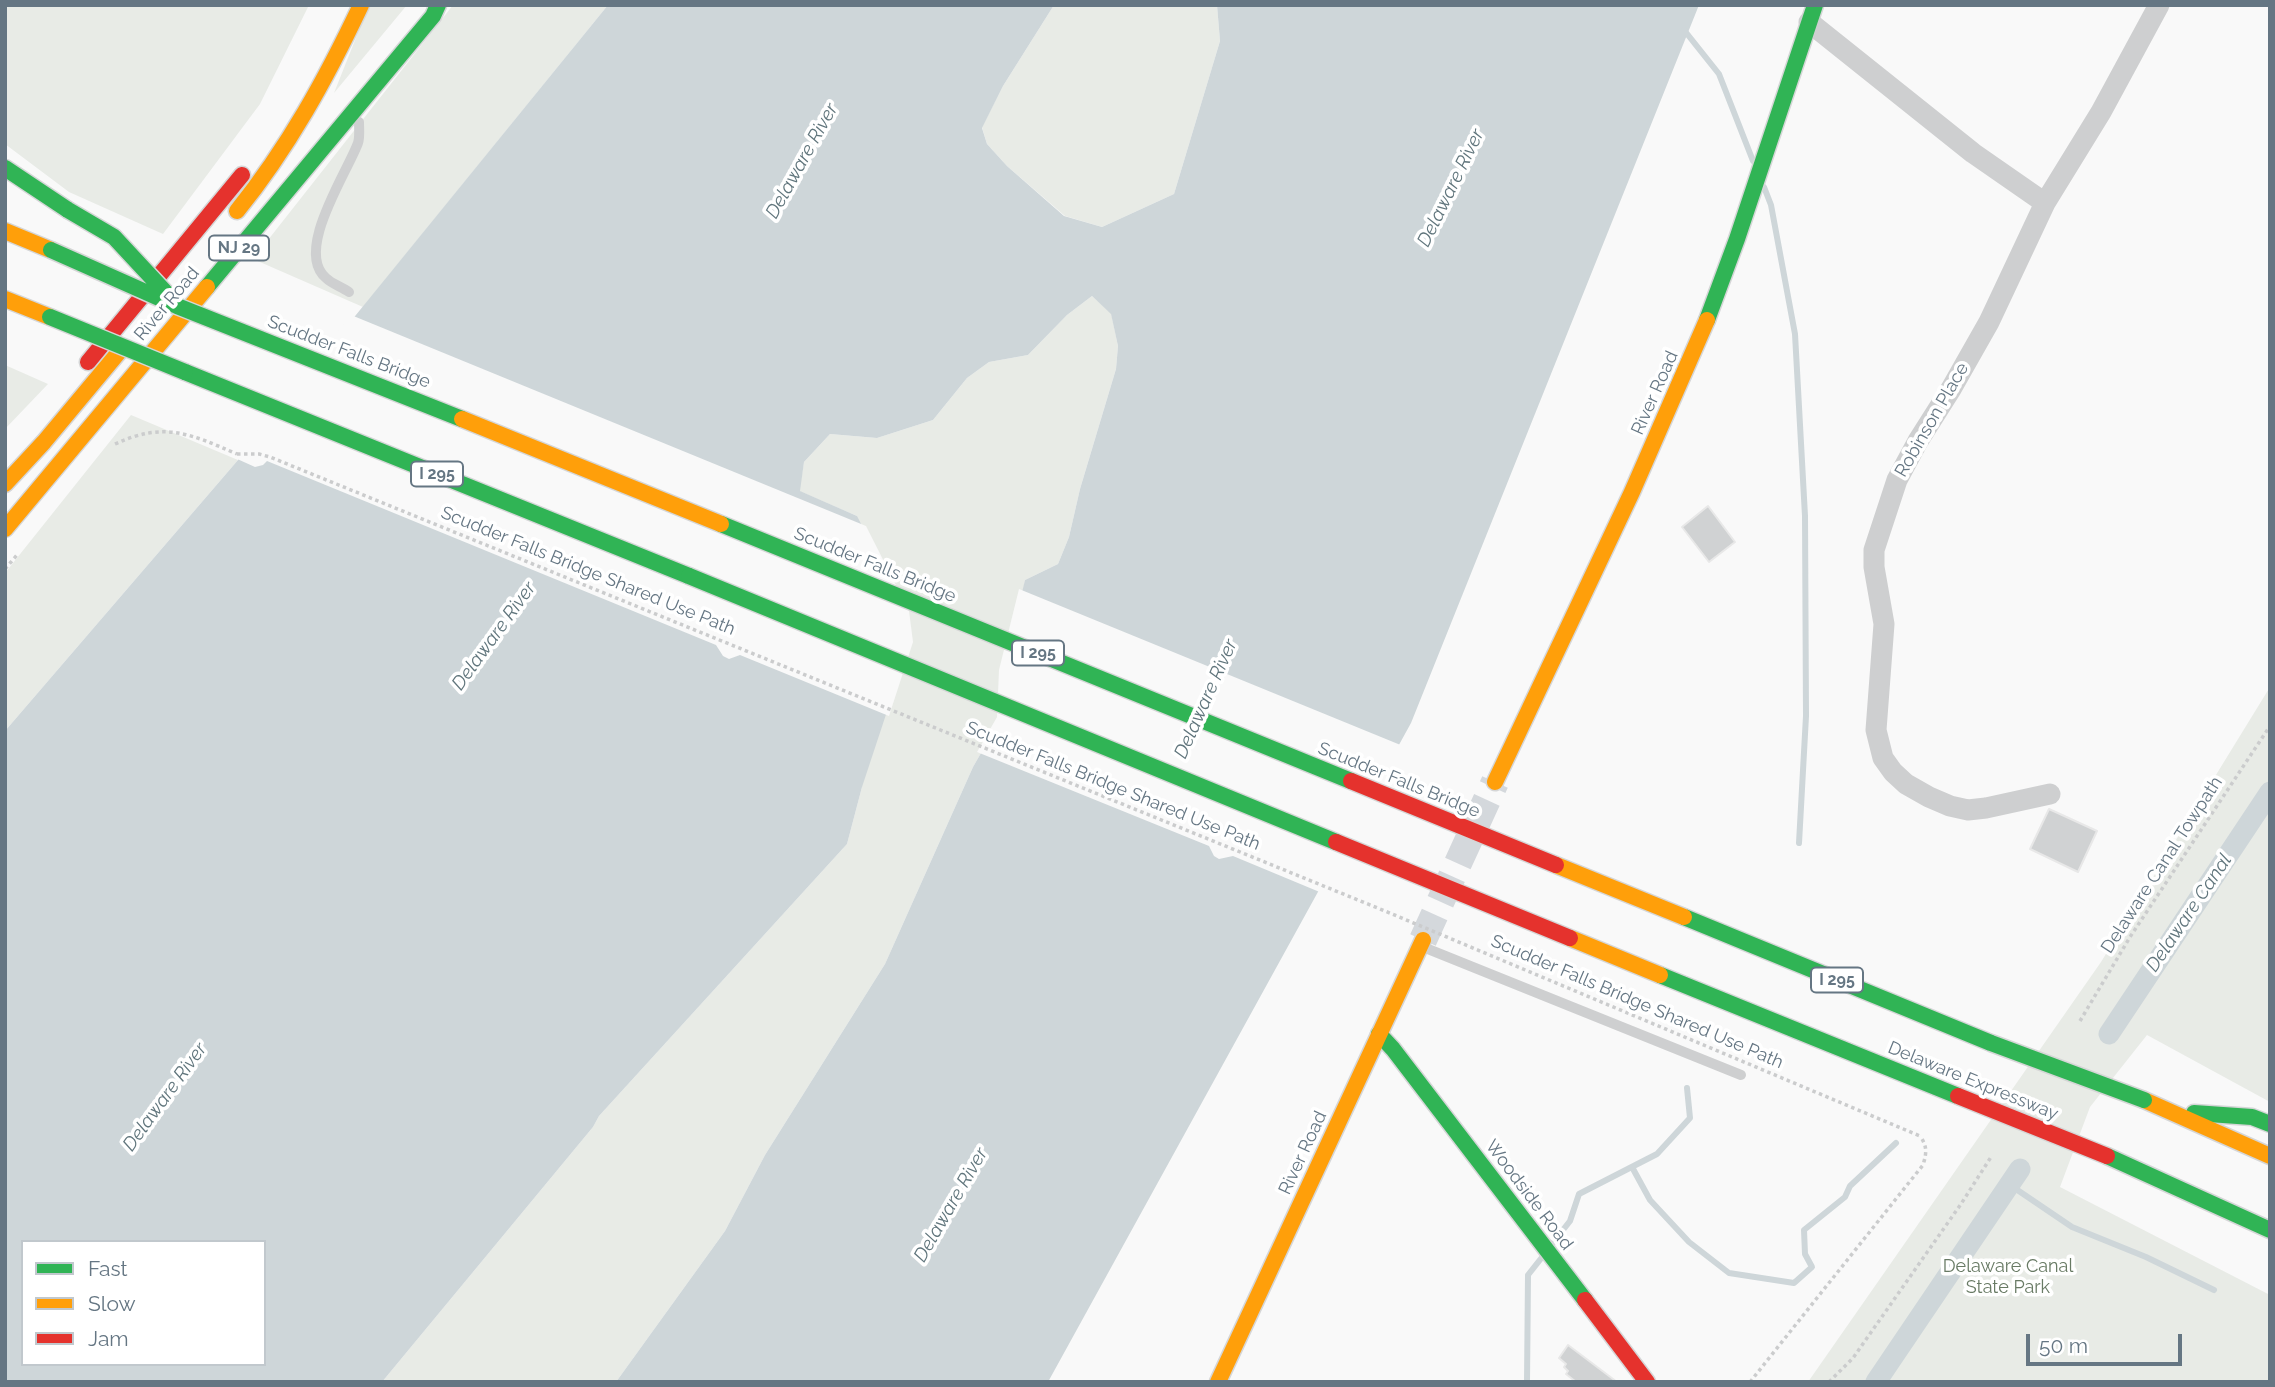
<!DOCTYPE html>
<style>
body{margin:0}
#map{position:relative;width:2275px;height:1387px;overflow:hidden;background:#f9f9f9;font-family:Raleway,sans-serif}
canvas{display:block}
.frame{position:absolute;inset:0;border:7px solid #657683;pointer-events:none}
.legend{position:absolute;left:21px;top:1240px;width:245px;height:126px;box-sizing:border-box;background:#fff;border:2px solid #c1c8cd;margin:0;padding:9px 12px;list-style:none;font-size:21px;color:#657683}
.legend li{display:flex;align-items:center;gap:14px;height:35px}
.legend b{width:35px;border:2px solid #c1c8cd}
.scale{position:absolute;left:2026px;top:1334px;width:156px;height:32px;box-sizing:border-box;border:4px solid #657683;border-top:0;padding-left:9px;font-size:21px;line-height:24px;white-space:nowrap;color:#657683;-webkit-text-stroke:5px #fff;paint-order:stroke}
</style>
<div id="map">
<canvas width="2275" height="1387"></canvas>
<div class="frame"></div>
<ul class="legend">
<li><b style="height:9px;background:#30b455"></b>Fast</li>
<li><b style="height:9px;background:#ff9f0a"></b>Slow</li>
<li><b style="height:9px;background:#e5322d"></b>Jam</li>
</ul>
<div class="scale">50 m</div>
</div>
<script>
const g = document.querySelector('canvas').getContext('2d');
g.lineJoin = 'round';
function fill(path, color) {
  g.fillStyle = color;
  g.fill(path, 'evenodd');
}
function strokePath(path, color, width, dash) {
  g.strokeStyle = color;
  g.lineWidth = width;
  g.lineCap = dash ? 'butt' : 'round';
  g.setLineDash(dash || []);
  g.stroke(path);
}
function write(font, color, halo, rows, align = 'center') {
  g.font = font + ' Raleway,sans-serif';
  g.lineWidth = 7;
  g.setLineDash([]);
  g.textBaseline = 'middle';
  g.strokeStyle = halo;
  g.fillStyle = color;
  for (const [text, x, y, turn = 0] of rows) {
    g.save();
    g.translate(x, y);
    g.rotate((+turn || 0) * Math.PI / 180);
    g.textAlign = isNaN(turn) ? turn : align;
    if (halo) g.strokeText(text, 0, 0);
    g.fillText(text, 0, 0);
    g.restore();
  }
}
const green = new Path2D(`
 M5,5h304l-49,99 -97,130 -94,-42 -64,-48z
 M369,5h38l-73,88z
 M453,5h155l-245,302 -110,-48z
 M1054,5h163l3,36 -46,153 -72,33 -37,-11 -58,-50 -20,-22 -5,-17 21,-41z
 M1092,296l19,17 7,33 -2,23 -36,120 -11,48 -11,27 -33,16 -24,138 -28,49 -88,197 -120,191 -40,76 -109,151h-234l211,-255 6,-11 248,-272 15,-57 -5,-271 -58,-25 5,-29 26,-28 47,4 56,-18 34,-42 22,-16 39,-7 39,-40z
 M5,365l43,19 -43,45z
 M131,415l107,45 -233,271v-158z
 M2270,687v415l-123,-67 -57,72 -30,80 210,108v87h-462l293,-420z`);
const water = new Path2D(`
 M608,5h446l-51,81 -21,42 5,16 20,22 57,50 38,11 72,-33 46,-153 -3,-36h482l-288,718 -363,659h-432l109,-151 40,-76 120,-191 88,-197 28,-49 2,-48 22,-90 33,-16 11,-27 11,-48 36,-120 2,-23 -7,-32 -19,-18 -25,19 -39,40 -39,7 -22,16 -34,42 -56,18 -47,-4 -26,28 -4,29 57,25 49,96 4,30 -48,145 -15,57 -248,272 -6,11 -211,255h-377v-651l233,-271zM23,1242h241v122h-241z`);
const pier = new Path2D(`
 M351,315l515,211 43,85 4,31 -24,74 -149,-61 -11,4 -6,-3 -7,-11 -449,-184 -4,4 -8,2 -20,-9z
 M1019,589l384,157 -81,147 -89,-37 -14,3 -5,-3 -5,-10 -232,-94 20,-35 2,-47z`);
const stream = new Path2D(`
 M1684,30l35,44 34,87
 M1764,187l7,18 24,129 10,182 1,200 -7,127
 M1632,1167l18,33 39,42 40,31 65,10 18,-16 -7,-13 -1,-24 41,-33 5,-11 46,-43
 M2010,1185l62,42 74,30 68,33
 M1552,1244l18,-23 9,-27 78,-40 33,-36 -3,-30
 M1527,1382l1,-107 15,-19`);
const canal = new Path2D(`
 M2109,1034l161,-242
 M1876,1382l144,-213`);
const building = new Path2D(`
 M1708,506l27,36 -26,20 -27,-35z
 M2049,809l48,22 -19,41 -48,-23z
 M1568,1345l49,37h-41l-10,-8 2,-3 -4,-4 2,-3 -7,-6z`);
const secondaryTunnel = new Path2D(`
 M1423,940l72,-158`);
const path = new Path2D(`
 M115,444c50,-23 75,-10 122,10
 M5,569l12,-14
 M2080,1021l50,-84 140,-211
 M1750,1382l173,-217c4,-13 4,-19 -3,-29
 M1829,1382l24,-24 108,-154 30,-47`);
const lane = new Path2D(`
 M349,292c-7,-5 -17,-8 -23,-14 -32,-27 21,-105 32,-135 2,-6 1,-14 1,-21
 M1423,947l318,128`);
const street = new Path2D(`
 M1809,22l164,131 72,50
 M2050,794l-64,14 -18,2 -18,-4 -21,-9 -23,-13 -13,-12 -10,-14 -7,-28 8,-106 -10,-57v-17l23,-70 21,-39 33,-52 38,-67 56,-119 56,-91 58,-107`);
const fast = new Path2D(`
 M5,168l63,42
 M207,287l226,-271 5,-11
 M1707,320l30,-81 78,-234
 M185,372l504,204
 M1684,917l307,126
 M1660,975l298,121
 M1379,1034l14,15 192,251
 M2194,1113l58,4 18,7
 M2107,1156l163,74`);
const slow = new Path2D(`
 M237,211c51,-63 89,-132 124,-206
 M5,231l46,19
 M5,299l45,18
 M5,484l39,-42 75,-90
 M5,529l202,-242
 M1495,782l137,-290 75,-172
 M2144,1100l126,56
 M1218,1382l205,-442`);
const jam = new Path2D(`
 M88,362l154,-187
 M1585,1300l62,82`);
const pathBridge = new Path2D(`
 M237,454h22l11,3 1115,454 535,225`);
const fastBridge = new Path2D(`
 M68,210l46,27 53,57
 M51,250l126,56 285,113
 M50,317l135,55
 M721,524l630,257
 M689,576l647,266
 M1991,1043l153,57`);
const slowBridge = new Path2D(`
 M462,419l259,105
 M1556,865l128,52
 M1570,938l90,37`);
const jamBridge = new Path2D(`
 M1351,781l205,84
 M1336,842l234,96
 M1958,1096l149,60`);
const shields = [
 [239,248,60],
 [437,474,52],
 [1038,653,52],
 [1837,980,52]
];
const shieldNames = [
 ["NJ 29",239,248],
 ["I 295",437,474],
 ["I 295",1038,653],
 ["I 295",1837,980]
];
const streetNames = [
 ["River Road",167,304,-50],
 ["Scudder Falls Bridge",349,352,21],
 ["River Road",1655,393,-66],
 ["Robinson Place",1932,420,-60],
 ["Scudder Falls Bridge",875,565,22],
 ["Scudder Falls Bridge Shared Use Path",588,571,22],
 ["Scudder Falls Bridge",1399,780,22],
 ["Scudder Falls Bridge Shared Use Path",1113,786,22],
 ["Delaware Canal Towpath",2162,865,-57],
 ["Scudder Falls Bridge Shared Use Path",1637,1002,23],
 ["Delaware Expressway",1973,1081,22],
 ["River Road",1303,1153,-65],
 ["Woodside Road",1529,1195,53]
];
const parkNames = [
 ["Delaware Canal",2008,1267],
 ["State Park",2008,1288]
];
const waterNames = [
 ["Delaware River",802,161,-61],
 ["Delaware River",1451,188,-64],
 ["Delaware River",494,636,-54],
 ["Delaware River",1206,699,-66],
 ["Delaware Canal",2189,913,-56],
 ["Delaware River",165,1097,-54],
 ["Delaware River",951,1205,-60]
];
fill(green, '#e8ebe6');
fill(water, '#ced6d9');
fill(pier, '#f9f9f9');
strokePath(stream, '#ced6d9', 6);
strokePath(canal, '#ced6d9', 21);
fill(building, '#d0d2d3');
strokePath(building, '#e8e8e8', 2);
strokePath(secondaryTunnel, '#d4d8dc', 28, [28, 14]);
strokePath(fast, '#d5d6d7', 19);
strokePath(slow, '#d5d6d7', 19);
strokePath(jam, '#d5d6d7', 19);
strokePath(path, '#cbcccd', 3.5, [3.5, 3.5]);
strokePath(lane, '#cecfd0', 10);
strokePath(street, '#cecfd0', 21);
strokePath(fast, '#30b455', 16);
strokePath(slow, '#ff9f0a', 16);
strokePath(jam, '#e5322d', 16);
strokePath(fastBridge, '#d5d6d6', 19, []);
strokePath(slowBridge, '#d5d6d6', 19, []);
strokePath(jamBridge, '#d5d6d6', 19, []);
strokePath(pathBridge, '#cbcccd', 3.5, [3.5, 3.5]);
strokePath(fastBridge, '#30b455', 16);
strokePath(slowBridge, '#ff9f0a', 16);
strokePath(jamBridge, '#e5322d', 16);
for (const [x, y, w] of shields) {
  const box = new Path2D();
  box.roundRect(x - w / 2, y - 12.5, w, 25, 5);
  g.fillStyle = '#fff';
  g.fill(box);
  strokePath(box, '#657683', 2);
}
write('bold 16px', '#657683', null, shieldNames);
write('18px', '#657683', '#fff', streetNames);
write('18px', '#687a64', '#fff', parkNames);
write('italic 19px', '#60757c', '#fff', waterNames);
</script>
